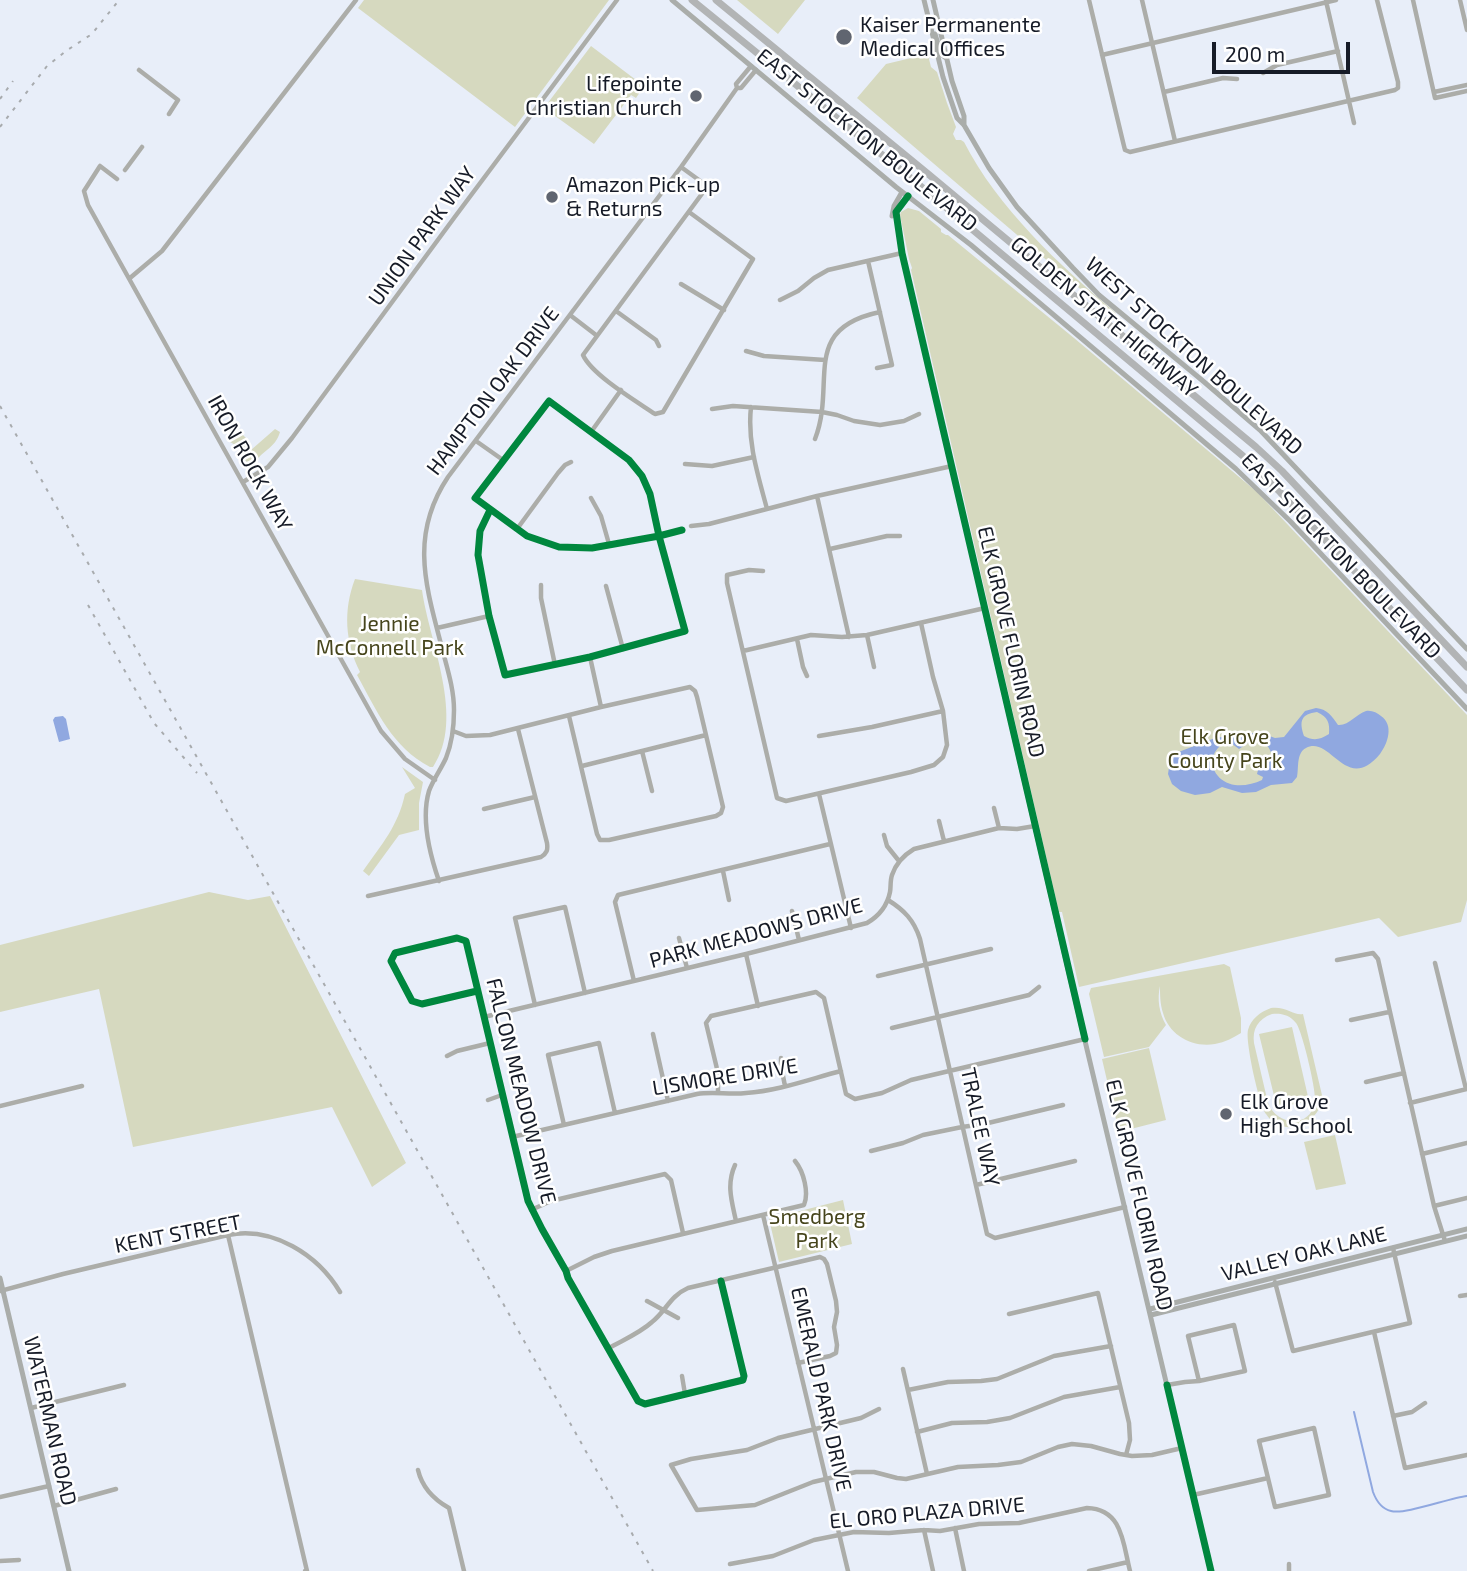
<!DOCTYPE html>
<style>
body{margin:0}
#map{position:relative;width:1467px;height:1571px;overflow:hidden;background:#e8eef9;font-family:"Exo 2",sans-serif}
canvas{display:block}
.scale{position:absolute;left:1212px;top:42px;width:138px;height:32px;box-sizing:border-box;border:4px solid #161b27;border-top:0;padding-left:9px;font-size:21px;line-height:24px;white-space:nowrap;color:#161b27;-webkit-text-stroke:5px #fff;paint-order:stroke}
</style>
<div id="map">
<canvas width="1467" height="1571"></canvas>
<div class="scale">200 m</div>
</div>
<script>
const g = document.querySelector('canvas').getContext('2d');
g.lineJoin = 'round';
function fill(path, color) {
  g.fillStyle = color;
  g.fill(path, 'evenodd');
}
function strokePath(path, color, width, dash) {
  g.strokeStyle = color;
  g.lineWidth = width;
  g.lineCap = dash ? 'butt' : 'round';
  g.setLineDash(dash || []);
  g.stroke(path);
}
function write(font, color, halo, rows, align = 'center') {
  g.font = font + ' "Exo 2",sans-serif';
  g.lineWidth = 5;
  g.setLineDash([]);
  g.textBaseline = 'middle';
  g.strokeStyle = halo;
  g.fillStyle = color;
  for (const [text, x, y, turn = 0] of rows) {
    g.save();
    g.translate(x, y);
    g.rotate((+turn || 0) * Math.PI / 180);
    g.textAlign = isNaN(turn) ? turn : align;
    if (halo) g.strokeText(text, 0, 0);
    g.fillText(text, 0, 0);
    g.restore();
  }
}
const green = new Path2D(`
 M364,0h245l-94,127 -157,-119z
 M737,0h68l-27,34z
 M591,46l53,40 -8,12 -5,-3 -37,49 -50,-36z
 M932,53l-3,6 2,8 6,5 10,31 9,24 -3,7 3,6h5l3,2c33,65 96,124 152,171l-3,4 -256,-219 29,-34z
 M908,208l11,3 22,18v3l5,3h2l126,103 183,154 210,223v185l-6,22 -63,15 -19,-19 -300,69 -17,-75h-3c-50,-214 -98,-428 -148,-642l1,-2 -3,-9 -9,-44 1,-3z
 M275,429l5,3c-5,17 -18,18 -25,31 -14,1 -10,-8 -16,-15 -3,-3 -6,-4 -9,-6l12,-8 6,6 -2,6 5,4z
 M355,579l67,11c7,52 44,128 11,177h-3c-38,-20 -53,-56 -73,-92l3,-3c-15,-30 -17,-62 -5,-93z
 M402,767l21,15 -4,21v27l-20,5 -30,41 -6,-5c19,-27 35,-45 42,-77l10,-6z
 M209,892l39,8 22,-4 136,267 -34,24 -40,-80 -199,40 -34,-158 -99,23v-67z
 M1224,964l6,3 11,51v15c-8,5 -16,9 -26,11 -23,4 -46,-9 -52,-31 -3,-9 -3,-19 -3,-27 -3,13 -1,27 6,39l-17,22 -45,10 -15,-63 2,-6z
 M1271,1008c15,-2 23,8 32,6l22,94 -6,1c-11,20 -39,26 -53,5 -7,-10 -21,-73 -18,-84 3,-11 12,-18 23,-22zM1272,1014c9,-1 18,1 24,9 6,7 21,69 19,79 -5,27 -38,24 -47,1l-14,-60c-2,-14 4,-24 18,-29z
 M1292,1027l17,74 -32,7 -18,-74z
 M1149,1048l17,72 -47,12 -17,-73z
 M1335,1135l11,49 -30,6 -12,-48z
 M843,1200l9,44 -73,18 -10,-43z`);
const water = new Path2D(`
 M1316,708c11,1 16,8 22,17 11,1 18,-11 28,-14 6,-1 11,2 15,5 13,9 7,27 -1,38 -34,41 -49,-19 -74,-6 -10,5 -7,20 -9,29l-5,6 -21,2 -15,7 -14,1 -20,-6 -12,6 -15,2 -14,-4 -9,-7 -4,-10 2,-13 6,-8 39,-15 34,-5 15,1 11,4 9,-1 21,-26zM1317,712c11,5 13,11 12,22 -10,6 -15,7 -25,2 -5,-15 -3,-22 13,-24zM1255,738c9,3 15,8 17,18l-3,6 -10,4 -2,8 6,3 -1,3c-8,4 -18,6 -27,5 -16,-2 -28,-18 -20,-33 3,-5 8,-9 12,-12l12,9z
 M63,716l3,3 4,20 -11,3 -6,-22 2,-3z`);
const stream = new Path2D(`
 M1354,1412l19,80c3,8 9,17 18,19 14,4 58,-13 76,-15`);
const street = new Path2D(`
 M1089,0l34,142 2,8 5,2 265,-62 3,-2v-6l-21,-82
 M1142,0l33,141
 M1413,0l22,98 32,-7
 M1460,0l7,30
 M1326,1l28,122
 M1102,55l234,-55
 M139,70l39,30 -9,14
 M1263,73l14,-8 61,-14
 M737,88h4l15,-18
 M1164,92l59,-14 14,1
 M1434,92l33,-7
 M681,167l22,16 1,8 -121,164c9,20 53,46 72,59l8,-2 90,-153 -64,-47
 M125,170l17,-23
 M117,179l-17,-13 -16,25 4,14 293,526 24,28 30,21
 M868,261l24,104 -15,3
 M130,278l32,-27 194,-251
 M681,284l43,26
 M780,300l18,-9 16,-13 14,-8 74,-17
 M616,311l40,29 3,6
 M570,315l26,20
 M746,351l18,5 61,4
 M751,407c-4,35 7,68 16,102
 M712,409l21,-3 89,6 15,3 17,6 26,4 24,-4 15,-7
 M591,432l30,-42
 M815,439c22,-56 -16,-110 65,-127
 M476,441l27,19
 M685,464l27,2 42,-9
 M243,482l25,-15 24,-29 162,-220 163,-218
 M817,496l32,141
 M591,498l10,18 8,28
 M490,510l-10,21 -2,24 11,61 16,59 85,-18 95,-26 -26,-95 -9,-42 -8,-18 -13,-16 -80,-59 -74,97 52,38 32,11 33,1 67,-12 23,-6
 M691,526l18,-2 108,-28 135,-30
 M517,529l41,-56 7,-8 6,-3
 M830,549l57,-13h13
 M763,571l-14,-1 -22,5v8l50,215 9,3 125,-29 23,-7 9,-8 4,-12 -4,-34 -10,-34 -12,-54
 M541,585v13l14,67
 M606,586l17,63
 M437,628l52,-12
 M867,635l7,32
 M797,639l6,28 4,9
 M743,651l68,-16 31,2 25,-2 118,-27
 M590,657l11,50
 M453,731l13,5 24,-1 111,-28 89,-20 5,4 2,6 26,110 -2,6 -5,3 -107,24h-9l-3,-6 -28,-118
 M819,736l53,-9 71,-16
 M642,751l10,40
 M582,766l124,-31
 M819,794l32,134
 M994,808l5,20
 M484,809l51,-12
 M939,821l5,20
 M884,835l3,11 12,15
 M723,871l6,29
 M439,881c-9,-26 -18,-63 -10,-90 4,-11 12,-22 17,-33 6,-15 8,-32 8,-48 0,-20 -6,-39 -11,-58 -16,-63 -35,-115 5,-175l233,-310 56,-79 -1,-4 15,-18
 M368,896l173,-39c6,-4 7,-7 6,-14l-29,-114
 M888,900c16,10 26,20 32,39l67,295 8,4 130,-31
 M792,911l7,29
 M679,938l8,30
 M746,954l12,52
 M1337,960l36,-7 5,6 56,247 11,35
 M1435,963l31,126
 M878,976l113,-27
 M634,981l-19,-79 3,-7 212,-51
 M477,991l-55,13 -10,-3 -21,-40 4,-8 62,-15 9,3 62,260 14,28 24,42 2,7 70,123 7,3 98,-24 1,-4 -23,-95
 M535,1005l-20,-87 50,-11 20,86
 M484,1017l262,-63 121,-31c12,-7 20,-16 23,-31 1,-5 0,-11 2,-17 4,-12 12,-20 22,-26l85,-21 18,1 18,-3
 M1351,1020l38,-8
 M892,1028l137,-33 10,-8
 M653,1034l15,67
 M447,1056l10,-5 33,-8
 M781,1058v8l4,20
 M1366,1082l38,-9
 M718,1092v-19l-12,-50 5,-7 105,-24 8,6 22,96 9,5 27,-6 29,-13 174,-41
 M488,1100l14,-5
 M1410,1103l57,-14
 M0,1106l82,-20
 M564,1125l-16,-70 51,-12 16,70
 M512,1137l185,-43c16,-3 32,1 49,-1 32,-2 64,-14 95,-22
 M871,1151l32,-8 20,-8 39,-8 22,-3 79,-19
 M1422,1154l45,-11
 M735,1165c-9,20 -3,37 1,56
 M976,1185l99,-24
 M1434,1206l33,-8
 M531,1210l20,-9 114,-27 6,6 12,53
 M763,1215l85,356
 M228,1235l79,336h-2
 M566,1271l28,-14 18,-6 192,-46c5,-12 0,-33 -9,-44
 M1275,1282l18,69 117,-28 -17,-75
 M0,1291l63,-17 165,-39c45,-9 90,20 112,57
 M1460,1296l7,-1
 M647,1301l31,17
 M1009,1314l89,-21 31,130 1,17 -4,15
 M1234,1325l11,46 -46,10 -11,-45z
 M1374,1332l31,136 62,-13
 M609,1348c14,-8 31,-15 43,-26 14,-11 18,-26 36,-34l132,-31 4,2 3,5 9,37 1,11 -3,15 3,18 -1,8 -6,3 -32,7
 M903,1369l24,105
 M682,1376l3,18
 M1167,1385l18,-3 14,-1
 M908,1390l40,-8 33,-1 16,-2 57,-23 57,-10
 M31,1408l93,-23
 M879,1409l-18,9 -83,20 -31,12 -56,9 -20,6 26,45 58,-5 58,-23 43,-10h18l23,6 9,1 52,-12 40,-2 23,-3 37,-15 14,-3 19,2 29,8 12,2 20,-1 30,-7
 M1393,1416l19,-4 13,-9
 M1314,1428l15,67 -54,12 -16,-66z
 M917,1432l35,-9 35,-1 23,-4 54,-21 56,-10
 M418,1470c4,17 15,29 31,38l15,63
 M1193,1495l75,-17
 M0,1497l49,-11
 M54,1506l62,-17
 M955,1528l9,43
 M924,1530l9,41
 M0,1561l19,-1
 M730,1564l43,-8 41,-16 40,-8 35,1 35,-3 16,1 39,-7 40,-1 68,-15c36,1 36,36 43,63
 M1289,1564v7
 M1089,1571l39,-9`);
const secondary = new Path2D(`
 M672,0l224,187 75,58 265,224 54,52 177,188
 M924,0l19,77 14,41 7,7 25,43 28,39 56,61 26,27 104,86 57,49 207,219
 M933,0l19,81 12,35v9
 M935,34l6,20 5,4
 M908,196l-12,16 6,41 169,729 140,589
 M892,216l2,-10 8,-14
 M0,1278l69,293
 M1150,1309l317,-80
 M1151,1315l316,-79`);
const highway = new Path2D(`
 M692,0l226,184 325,272 37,36 187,198
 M716,0l211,173 329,274 26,24 185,196`);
const rail = new Path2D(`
 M0,99l13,-18
 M0,127l47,-61 19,-15 26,-17 27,-34
 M0,406l653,1165
 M88,605l66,118 43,50`);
const cycleway = new Path2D(`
 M908,196l-12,16 6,41 183,786
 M490,510l-10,21 -2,24 11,61 16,59 85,-18 95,-26 -26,-95 -9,-42 -8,-18 -13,-16 -80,-59 -74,97 52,38 32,11 33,1 67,-12 23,-6
 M477,991l-55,13 -10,-3 -21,-40 4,-8 62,-15 9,3 62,260 14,28 24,42 2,7 70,123 7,3 98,-24 1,-4 -23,-95
 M1167,1385l44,186`);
const markers = [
 [844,37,9,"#606570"],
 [696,96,7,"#606570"],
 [552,197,7,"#606570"],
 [1226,1114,7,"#606570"]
];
const poiNames = [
 ["Kaiser Permanente",860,25],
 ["Medical Offices",860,49],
 ["Lifepointe",682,84,"right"],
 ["Christian Church",682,108,"right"],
 ["Amazon Pick-up",566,185],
 ["& Returns",566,209],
 ["Elk Grove",1240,1102],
 ["High School",1240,1126]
];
const streetNames = [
 ["EAST STOCKTON BOULEVARD",867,140,39],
 ["UNION PARK WAY",422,236,-54],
 ["GOLDEN STATE HIGHWAY",1104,317,40],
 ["WEST STOCKTON BOULEVARD",1194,356,42],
 ["HAMPTON OAK DRIVE",493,391,-53],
 ["IRON ROCK WAY",250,463,61],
 ["EAST STOCKTON BOULEVARD",1341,556,46],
 ["ELK GROVE FLORIN ROAD",1011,642,77],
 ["PARK MEADOWS DRIVE",756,933,-15],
 ["LISMORE DRIVE",725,1077,-9],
 ["FALCON MEADOW DRIVE",521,1091,76],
 ["TRALEE WAY",980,1127,78],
 ["ELK GROVE FLORIN ROAD",1139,1195,77],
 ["KENT STREET",178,1234,-11],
 ["VALLEY OAK LANE",1304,1254,-14],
 ["EMERALD PARK DRIVE",821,1389,77],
 ["WATERMAN ROAD",50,1421,77],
 ["EL ORO PLAZA DRIVE",927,1513,-5]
];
const parkNames = [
 ["Jennie",390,624],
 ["McConnell Park",390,648],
 ["Elk Grove",1225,737],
 ["County Park",1225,761],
 ["Smedberg",817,1217],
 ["Park",817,1241]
];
fill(green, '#d6d9bf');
fill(water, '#90a8e0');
strokePath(stream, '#90a8e0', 2);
strokePath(street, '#acada9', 4.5);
strokePath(secondary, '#aaadaa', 5);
strokePath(highway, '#b2b4b5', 7);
strokePath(rail, '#a8abae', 2, [3.5, 7]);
strokePath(cycleway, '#00873e', 7);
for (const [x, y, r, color] of markers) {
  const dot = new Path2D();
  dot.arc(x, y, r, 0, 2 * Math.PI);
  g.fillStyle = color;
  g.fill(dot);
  strokePath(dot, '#fff', 2.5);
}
write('21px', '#161b27', '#fff', poiNames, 'left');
write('21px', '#161b27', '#fff', streetNames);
write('21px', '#46451c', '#fff', parkNames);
</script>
